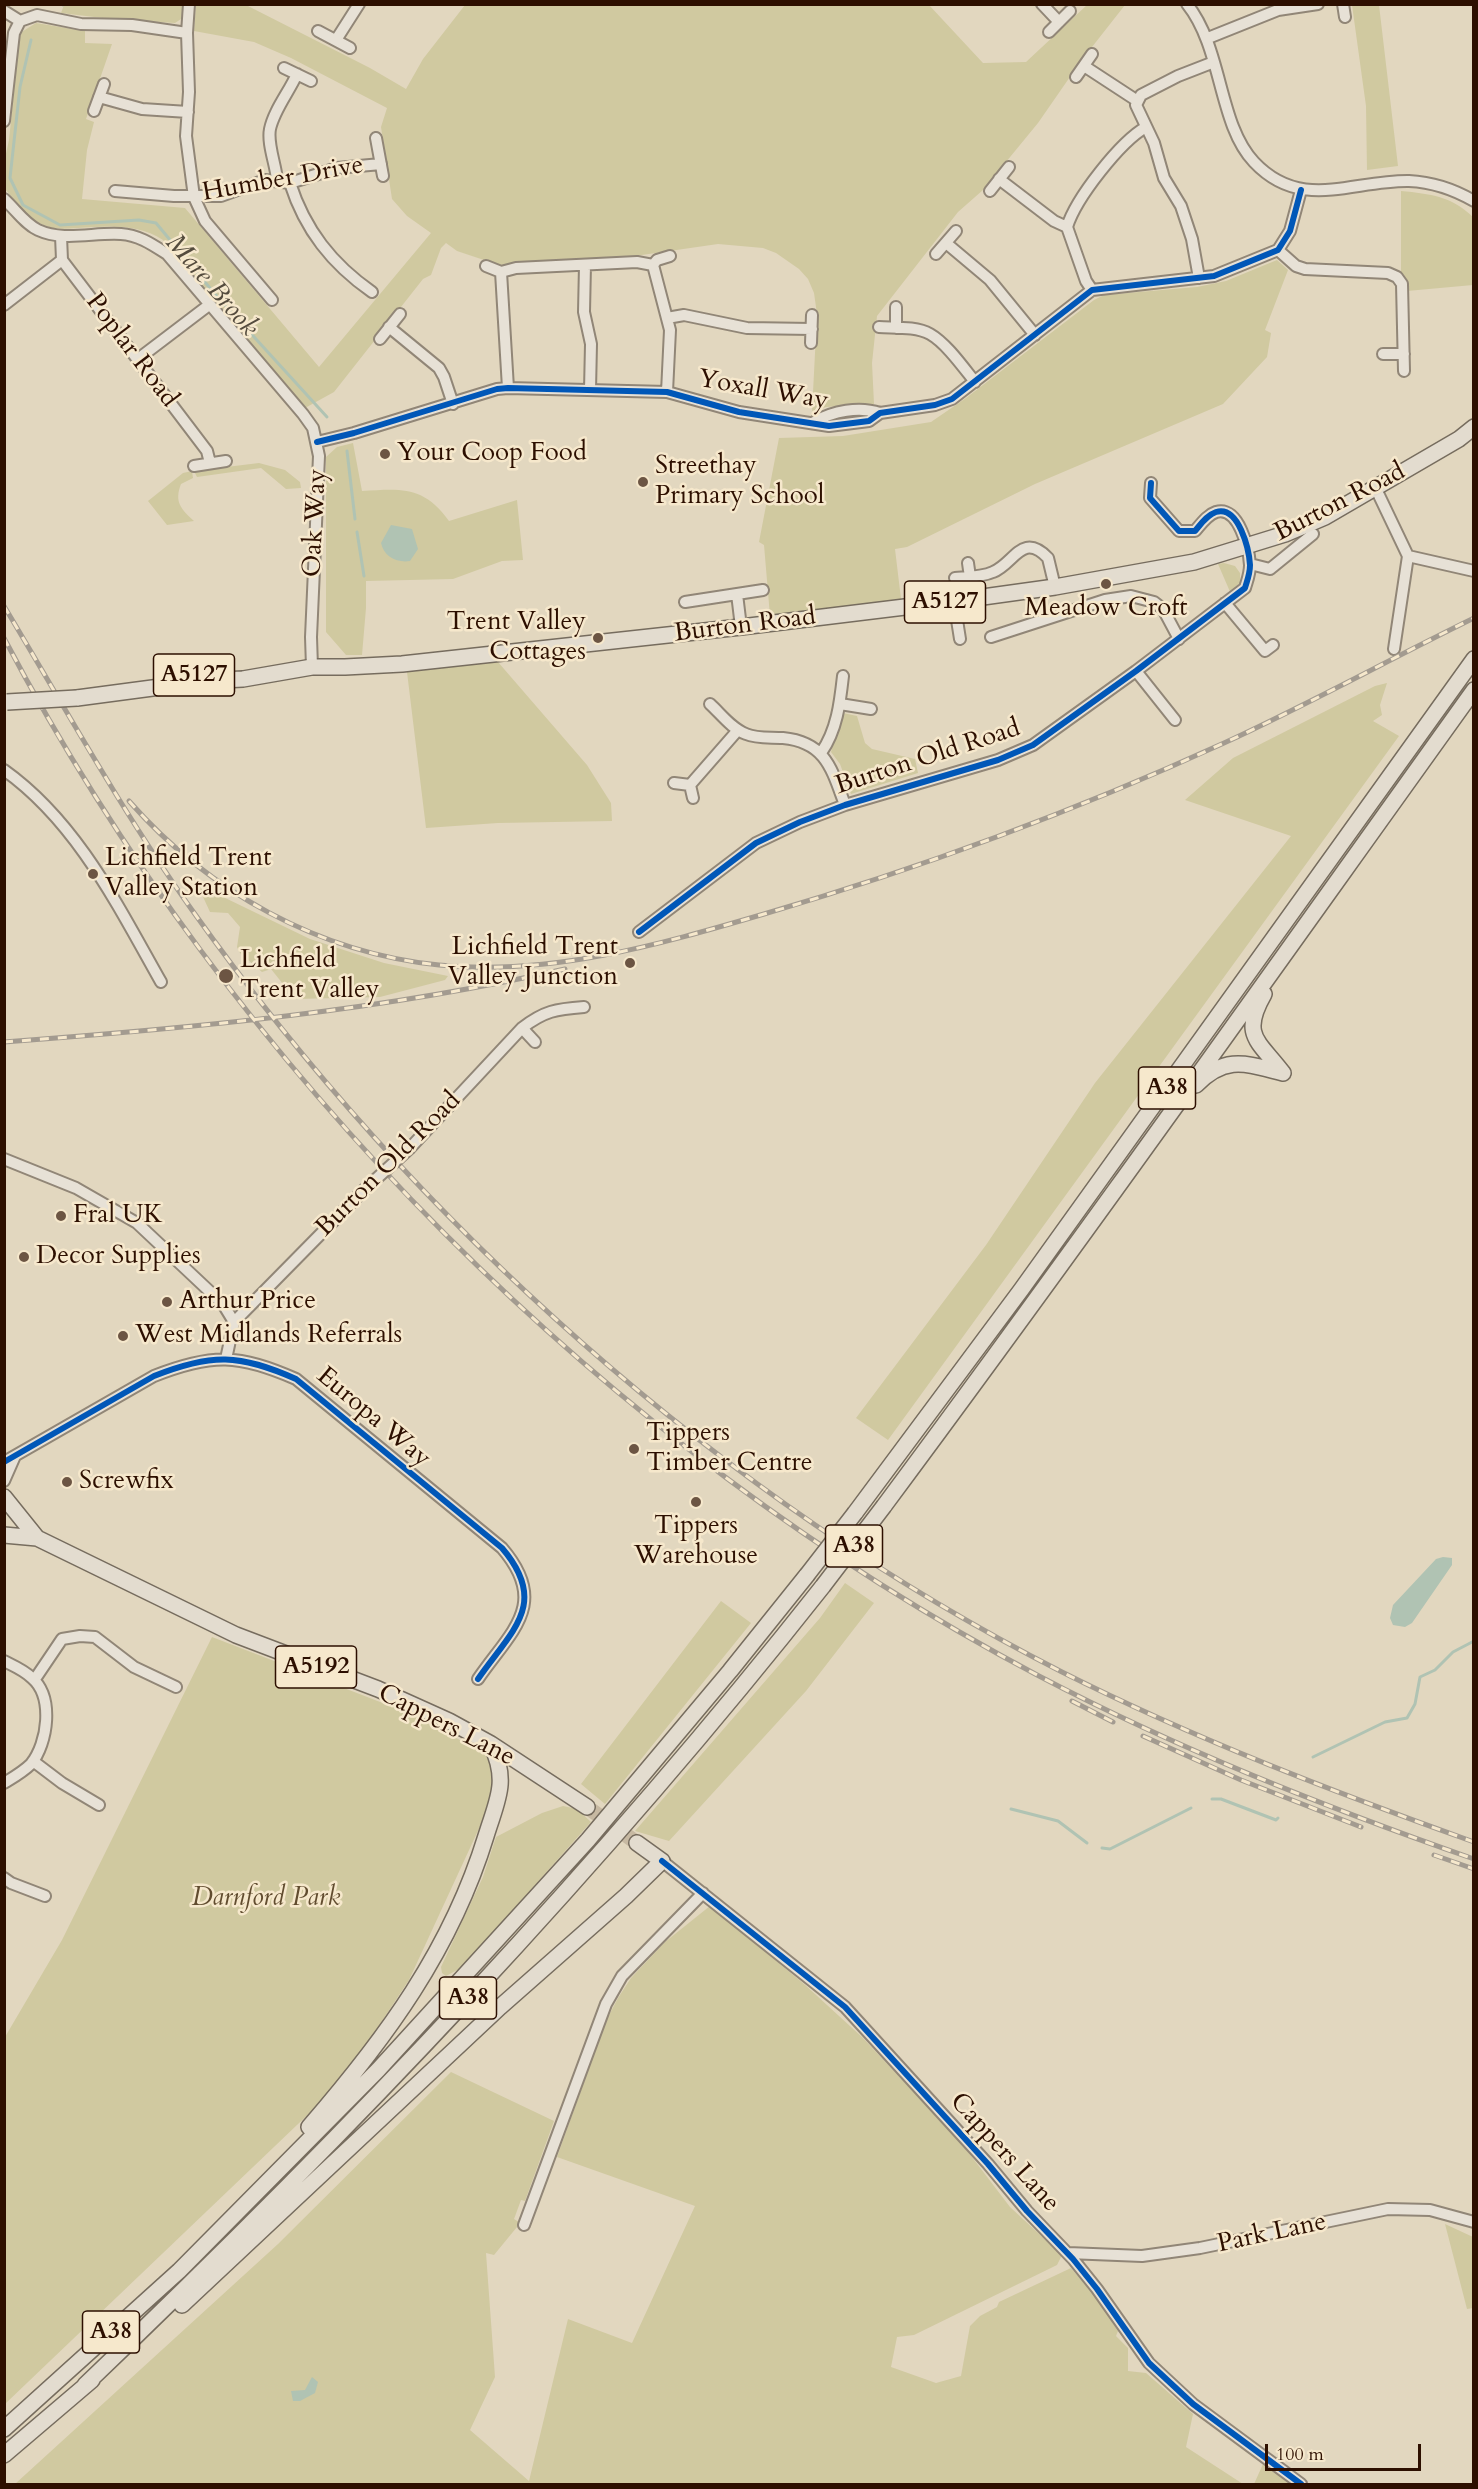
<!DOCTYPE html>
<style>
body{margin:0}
#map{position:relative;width:1478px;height:2489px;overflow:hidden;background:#e2d7bf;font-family:Cardo,serif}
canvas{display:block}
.frame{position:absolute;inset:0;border:6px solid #2d0f00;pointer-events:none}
.scale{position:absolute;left:1265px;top:2444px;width:156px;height:27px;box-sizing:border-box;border:3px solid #2d0f00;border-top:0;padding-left:8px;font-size:18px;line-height:21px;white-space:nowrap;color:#2d0f00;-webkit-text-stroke:4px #f6e8cc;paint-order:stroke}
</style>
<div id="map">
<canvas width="1478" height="2489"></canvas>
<div class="frame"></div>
<div class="scale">100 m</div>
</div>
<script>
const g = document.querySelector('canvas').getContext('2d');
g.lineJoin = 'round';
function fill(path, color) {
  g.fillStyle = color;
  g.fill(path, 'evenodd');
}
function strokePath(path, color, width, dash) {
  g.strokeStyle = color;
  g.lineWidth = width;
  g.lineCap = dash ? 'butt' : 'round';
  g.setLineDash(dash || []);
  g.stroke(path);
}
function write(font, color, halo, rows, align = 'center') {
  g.font = font + ' Cardo,serif';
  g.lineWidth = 5;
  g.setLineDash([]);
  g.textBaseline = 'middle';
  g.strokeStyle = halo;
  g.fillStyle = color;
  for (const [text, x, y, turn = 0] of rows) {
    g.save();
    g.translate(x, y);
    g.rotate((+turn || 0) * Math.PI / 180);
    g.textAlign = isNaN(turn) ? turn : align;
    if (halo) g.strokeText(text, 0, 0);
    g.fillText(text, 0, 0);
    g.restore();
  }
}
const green = new Path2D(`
 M64,5h120l-3,14 -6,4 -64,-4 -50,-6z
 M196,5h50l124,63 36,21 17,-30 42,-54h464l54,58 43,-1 61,-57h38l-44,56 -43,62 -55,67 -25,22 -81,104 -5,47 2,41 -48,3 -14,5 5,-98 -3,-21 -6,-14 -9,-10 -23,-16 -13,-5 -45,-4 -90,13 -126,9 -45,-15 -11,-8 -5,5 -10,27 -8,4 -89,113 -29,16 -142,-168c-26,-17 -55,-14 -85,-12 -13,1 -25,2 -37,-4 -14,-7 -26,-24 -36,-35v-31l4,-18 11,-107 16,-10 49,8v12l27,1 -26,75 8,3 -7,28 -5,49 103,9 134,159 112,-134 -24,-17 -15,-17 -11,-72 6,-19 -96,-50 -37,-16 -60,-11z
 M1352,5h27l19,161 -31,4 -1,-64z
 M1401,191c30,3 50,5 72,26v68l-66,6 -1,-10 -5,-8z
 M1277,260l11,10 -23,60 6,3 -4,24 -44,47 -188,80 -128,63 -12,2 6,50 -131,17 -6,-71 -5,-3 20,-104 64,-2 88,-14 35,-24 128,-98 10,-5 93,-8 29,-6z
 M353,443l9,48c39,-2 61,-6 87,30l68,-21 6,60 -21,1 -49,18 -87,2v27l-4,47h-16l-20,-23v-175l11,-10z
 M259,463l26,7 15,12 1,6 -15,1 -25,-21 -64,9 -3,-6z
 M192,471l1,7 -12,6c-7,18 0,25 13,37l-27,4 -19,-24 35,-28z
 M1224,563l11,3 5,7v10l-9,11 -13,-30z
 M498,662l89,103 24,38 1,18 -114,2 -72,5 -19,-156z
 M1387,683l-7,22 2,10 -9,6 26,15 -511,704 -32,-22 130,-173 109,-162 196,-247 -106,-36 48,-42 142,-72z
 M843,713l14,3 8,27 7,6 43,10 3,14 -67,21 -11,-30 -9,-12z
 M198,886l15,12 4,-4 93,45 74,24 64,13 -3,4 -65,17 -85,2 -24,-30 -9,3 -22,-19 -3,-6 3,-20 -12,-14 -18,-1z
 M845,1583l29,20 -68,88 -137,150 -34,-10 185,-213z
 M721,1601l30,22 -146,181 -24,-20z
 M212,1637l194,75 79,41 8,12 1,20 -12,37 -73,158 -67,102 -337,322v-367l57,-97z
 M563,1806l14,3 14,13 -130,146 -15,8 -4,-3 -1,-6 42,-90 13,-40 46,-24z
 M710,1906l94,78 58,53 100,107 48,63 52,48 -5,10 -143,70 -17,2 -6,30 45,16 25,-7 9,-50 10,-10 17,-9 2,-5 72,-34 27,32 20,31 -2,5 12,12v23l18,2 47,41 -7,33 57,37h-1228l263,-240 173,-172 103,49 -29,80 -4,-1 -7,19 5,3 -2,5 -23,28 -8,-2 9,124 -25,53 59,51 39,-162 64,24 63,-137 -138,-49 49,-136 12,-23 13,-20 34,-36z
 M1445,2224l28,13v71l-6,1z
 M1263,2464l27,20h-36z`);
const water = new Path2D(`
 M391,525l21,4 6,20 -8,12c-13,2 -26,-4 -29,-18z
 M1443,1557l9,1v7l-40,58 -7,4 -12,-2 -3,-7 3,-13 43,-46z
 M312,2377l6,5 -3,11 -15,8h-7l-2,-10 14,-1z`);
const stream = new Path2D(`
 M63,5l1,-1
 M31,40l-11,47 -10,91 13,27 37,20 79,-5 17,3 58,70 113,124
 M347,451l8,68
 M357,532l7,44
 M1313,1757l72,-35 22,-4 8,-14 5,-27 15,-7 18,-18 21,-11
 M1212,1799h9l55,21 2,-2
 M1011,1809l47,12 29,22
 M1102,1848l8,1 81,-41`);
const highwayTunnel = new Path2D(`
 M587,1807l50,36`);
const minor = new Path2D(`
 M189,4l-2,29 2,59 -3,44 8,61 11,24 67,79
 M1042,4l17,18
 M1187,4c36,45 31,120 67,158 47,50 98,18 155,19 22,1 46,9 65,20
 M1343,4l2,13
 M4,11l16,10
 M318,31l32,17
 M1049,32l21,-21
 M1208,38l70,-28 40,-6
 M336,40l23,-36
 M1084,66l52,34
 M284,68l27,13
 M1076,77l16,-23
 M99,97l43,12 46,3
 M94,111l10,-27
 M4,121l10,-88 6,-12 17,-6 44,9 51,1 55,8
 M376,138l7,38
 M999,179l55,42 13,6 19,54 6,9
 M277,180c-1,-15 -10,-36 -7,-51 4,-19 19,-37 27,-55
 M290,183c15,47 42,81 82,109
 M115,191l59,5h47l44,-16 25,3 47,-15 44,-4
 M990,191l19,-24
 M4,199c11,10 21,25 34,31 26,12 56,2 83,4 18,1 32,11 46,20l136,160 10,14 6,28 -8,181 1,30
 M1067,227c9,-29 53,-85 79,-100
 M61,236l1,24 145,191 3,12
 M946,243l44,37 45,55
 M1278,250l18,16 9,3 83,4 9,4 5,7 2,87
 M936,254l20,-23
 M585,265l-1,47 7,32 -1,46
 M653,265l17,65 -3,62
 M486,266l15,6 15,-4 121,-6 16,3 4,-5 13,-4
 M501,272l7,116
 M1199,278l-7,-39 -11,-33 -17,-28 -10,-35 -18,-38 5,-10 37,-19 36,-14
 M4,305l58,-45
 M667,318l17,-3 63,13 65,1
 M389,327l50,41 5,9 9,27
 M879,327c15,1 37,-1 51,7 16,9 33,33 45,48
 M896,328v-21
 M380,339l20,-25
 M811,343l1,-28
 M1383,354h21
 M138,359l71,-54
 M814,422c19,-11 45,-16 66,-9
 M317,442l37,-9 143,-44 11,-1 159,4 72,20 90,14 40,-5 11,-8 55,-8 17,-6 140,-109 122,-14 64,-26 12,-19 11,-41
 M194,466l32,-5
 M1376,489l32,67 -14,93
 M1408,556l66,15
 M968,563l2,14
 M1250,564l20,5 43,-35
 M955,578c12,-1 27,-1 38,-6 21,-8 29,-41 55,-14l7,29
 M737,594l4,33
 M954,601l6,38
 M685,602l78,-12
 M1225,603l40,48 8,-6
 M991,637l114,-37 26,-4 23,6 9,7 16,30
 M1136,671l39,49
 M710,704c11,10 22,25 36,30 11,5 25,3 37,4 43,4 49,32 62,67
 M840,704l31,5
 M821,753c16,-23 19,-50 22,-77
 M4,770c73,52 114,136 157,212
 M674,783l16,2 3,13
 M690,785l48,-55
 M639,932l117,-89 44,-21 45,-17 153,-45 35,-15 103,-74 109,-83c2,-7 5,-14 5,-23 -1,-15 -11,-60 -34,-53 -9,3 -15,12 -21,19h-16l-29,-33 1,-15
 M522,1028l13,14
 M410,1148l112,-120c22,-17 34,-19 62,-21
 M4,1159l72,29 61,35 86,81 11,18
 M226,1359l8,-37 130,-132
 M4,1462l150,-86c58,-23 85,-22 142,3l206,169c48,56 9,83 -24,131
 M4,1481l11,-25
 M4,1661c10,5 20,9 28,17 22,19 16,65 -1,86 -8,8 -17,13 -27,19
 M35,1679l27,-40 18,-3 15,1 39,30 42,20
 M33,1761l29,22 37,22
 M662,1861l183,146 143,157 39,47 46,48 24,30 52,74 44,41 108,80
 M4,1878l7,5 34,13
 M524,2225l82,-221 16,-28 81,-83
 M1068,2253l74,3 58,-8 188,-39 42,1 44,12`);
const highway = new Path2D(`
 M77,698l83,-11 33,-12 29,5 21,-1 69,-12h33l57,-3 339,-37 213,-26 101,-14 139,-25 91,-28 40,-17 134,-78 15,-12
 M1264,994c-24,42 -5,47 19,79
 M1196,1085c30,-31 51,-21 87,-12
 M4,1497l33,41
 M884,1506c200,-269 394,-543 590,-816
 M855,1513l166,-223 453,-631
 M4,1535l33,3 199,97 142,54 71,32 42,23 96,63
 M309,2127c77,-89 142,-177 177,-291 11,-36 23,-54 5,-92
 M182,2305l318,-298 126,-111 36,-35 -25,-18
 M85,2385c263,-251 513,-514 738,-799
 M4,2429l175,-158 199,-201 210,-230 142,-169 77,-96
 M4,2455l88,-75`);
const rail = new Path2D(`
 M4,606c61,102 119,207 188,304 222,312 527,587 870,762 133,67 272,120 412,170
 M4,638c227,432 603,810 1035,1038 139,73 286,131 435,183
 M129,801c80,91 190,152 310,164 111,11 219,-20 325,-51 157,-46 311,-103 460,-171 85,-39 166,-84 250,-125
 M4,1042c188,-14 377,-31 561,-73
 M1072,1701l41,21
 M1143,1736l98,44 120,47
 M1434,1855l40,14`);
const minorBridge = new Path2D(`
 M364,1190l46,-42`);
const highwayBridge = new Path2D(`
 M7,702l70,-4
 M807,1575l48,-62
 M823,1586l61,-80`);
const cycleway = new Path2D(`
 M317,442l37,-9 143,-44 11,-1 159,4 72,20 90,14 40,-5 11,-8 55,-8 17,-6 140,-109 122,-14 64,-26 12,-19 11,-41
 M639,932l117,-89 44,-21 45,-17 153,-45 35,-15 103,-74 109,-83c2,-7 5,-14 5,-23 -1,-15 -11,-60 -34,-53 -9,3 -15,12 -21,19h-16l-29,-33 1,-15
 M4,1462l150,-86c58,-23 85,-22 142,3l206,169c48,56 9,83 -24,131
 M662,1861l183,146 143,157 39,47 46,48 24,30 52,74 44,41 108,80`);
const markers = [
 [385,454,6,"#6c5543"],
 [643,482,6,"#6c5543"],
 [1106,584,6,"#6c5543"],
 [598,638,6,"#6c5543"],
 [93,874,6,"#6c5543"],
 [630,963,6,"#6c5543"],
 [226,976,8,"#6c5543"],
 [61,1216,6,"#6c5543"],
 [24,1257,6,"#6c5543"],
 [167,1302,6,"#6c5543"],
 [123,1336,6,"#6c5543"],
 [634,1449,6,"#6c5543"],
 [67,1482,6,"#6c5543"],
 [696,1502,6,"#6c5543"]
];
const shields = [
 [945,602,81],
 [194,675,81],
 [1167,1088,57],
 [854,1546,57],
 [316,1667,81],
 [468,1998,57],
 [111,2332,57]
];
const shieldNames = [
 ["A5127",945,602],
 ["A5127",194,675],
 ["A38",1167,1088],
 ["A38",854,1546],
 ["A5192",316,1667],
 ["A38",468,1998],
 ["A38",111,2332]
];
const streetNames = [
 ["Humber Drive",283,180,-10],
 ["Poplar Road",131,351,53],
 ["Yoxall Way",763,391,10],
 ["Burton Road",1340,503,-27],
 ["Oak Way",316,523,-87],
 ["Burton Road",745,626,-7],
 ["Burton Old Road",928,758,-18],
 ["Burton Old Road",389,1165,-45],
 ["Europa Way",373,1418,40],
 ["Cappers Lane",446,1726,27],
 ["Cappers Lane",1004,2153,48],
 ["Park Lane",1272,2234,-12]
];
const poiNames = [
 ["Your Coop Food",397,454],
 ["Streethay",655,467],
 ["Primary School",655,497],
 ["Meadow Croft",1106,609,"center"],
 ["Trent Valley",586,623,"right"],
 ["Cottages",586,653,"right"],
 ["Lichfield Trent",105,859],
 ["Valley Station",105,889],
 ["Lichfield Trent",618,948,"right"],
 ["Valley Junction",618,978,"right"],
 ["Lichfield",240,961],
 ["Trent Valley",240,991],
 ["Fral UK",73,1216],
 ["Decor Supplies",36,1257],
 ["Arthur Price",179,1302],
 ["West Midlands Referrals",135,1336],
 ["Tippers",646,1434],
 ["Timber Centre",646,1464],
 ["Screwfix",79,1482],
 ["Tippers",696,1527,"center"],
 ["Warehouse",696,1557,"center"]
];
const parkNames = [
 ["Darnford Park",266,1899]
];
const waterNames = [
 ["Mare Brook",211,286,49]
];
fill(green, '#d0c9a0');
fill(water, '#b0c3b3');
strokePath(stream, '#b0c3b3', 3);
strokePath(highwayTunnel, '#c7b9a2', 15, [15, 8]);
strokePath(minor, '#918677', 14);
strokePath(highway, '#766c5e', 18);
strokePath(minor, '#e7e1d6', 10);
strokePath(highway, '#e3dccf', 15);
strokePath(rail, '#a39b90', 5);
strokePath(rail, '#f6e8cc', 3, [9]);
strokePath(minorBridge, '#918677', 14, []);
strokePath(highwayBridge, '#766c5e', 18, []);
strokePath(minorBridge, '#e7e1d6', 10);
strokePath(highwayBridge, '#e3dccf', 15);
strokePath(cycleway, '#0057b8', 6);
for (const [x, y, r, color] of markers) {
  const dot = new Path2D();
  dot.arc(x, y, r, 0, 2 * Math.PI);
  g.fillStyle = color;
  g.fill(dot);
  strokePath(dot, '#f6e8cc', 2);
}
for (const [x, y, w] of shields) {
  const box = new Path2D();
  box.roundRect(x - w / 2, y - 21, w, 42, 4.5);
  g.fillStyle = '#f6e8cc';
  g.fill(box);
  strokePath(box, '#2d0f00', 1.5);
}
write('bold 24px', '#2d0f00', null, shieldNames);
write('26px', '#2d0f00', '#f6e8cc', streetNames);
write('26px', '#2d0f00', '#f6e8cc', poiNames, 'left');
write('italic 26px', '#614c2f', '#f6e8cc', parkNames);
write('italic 27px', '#544b3d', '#f6e8cc', waterNames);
</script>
